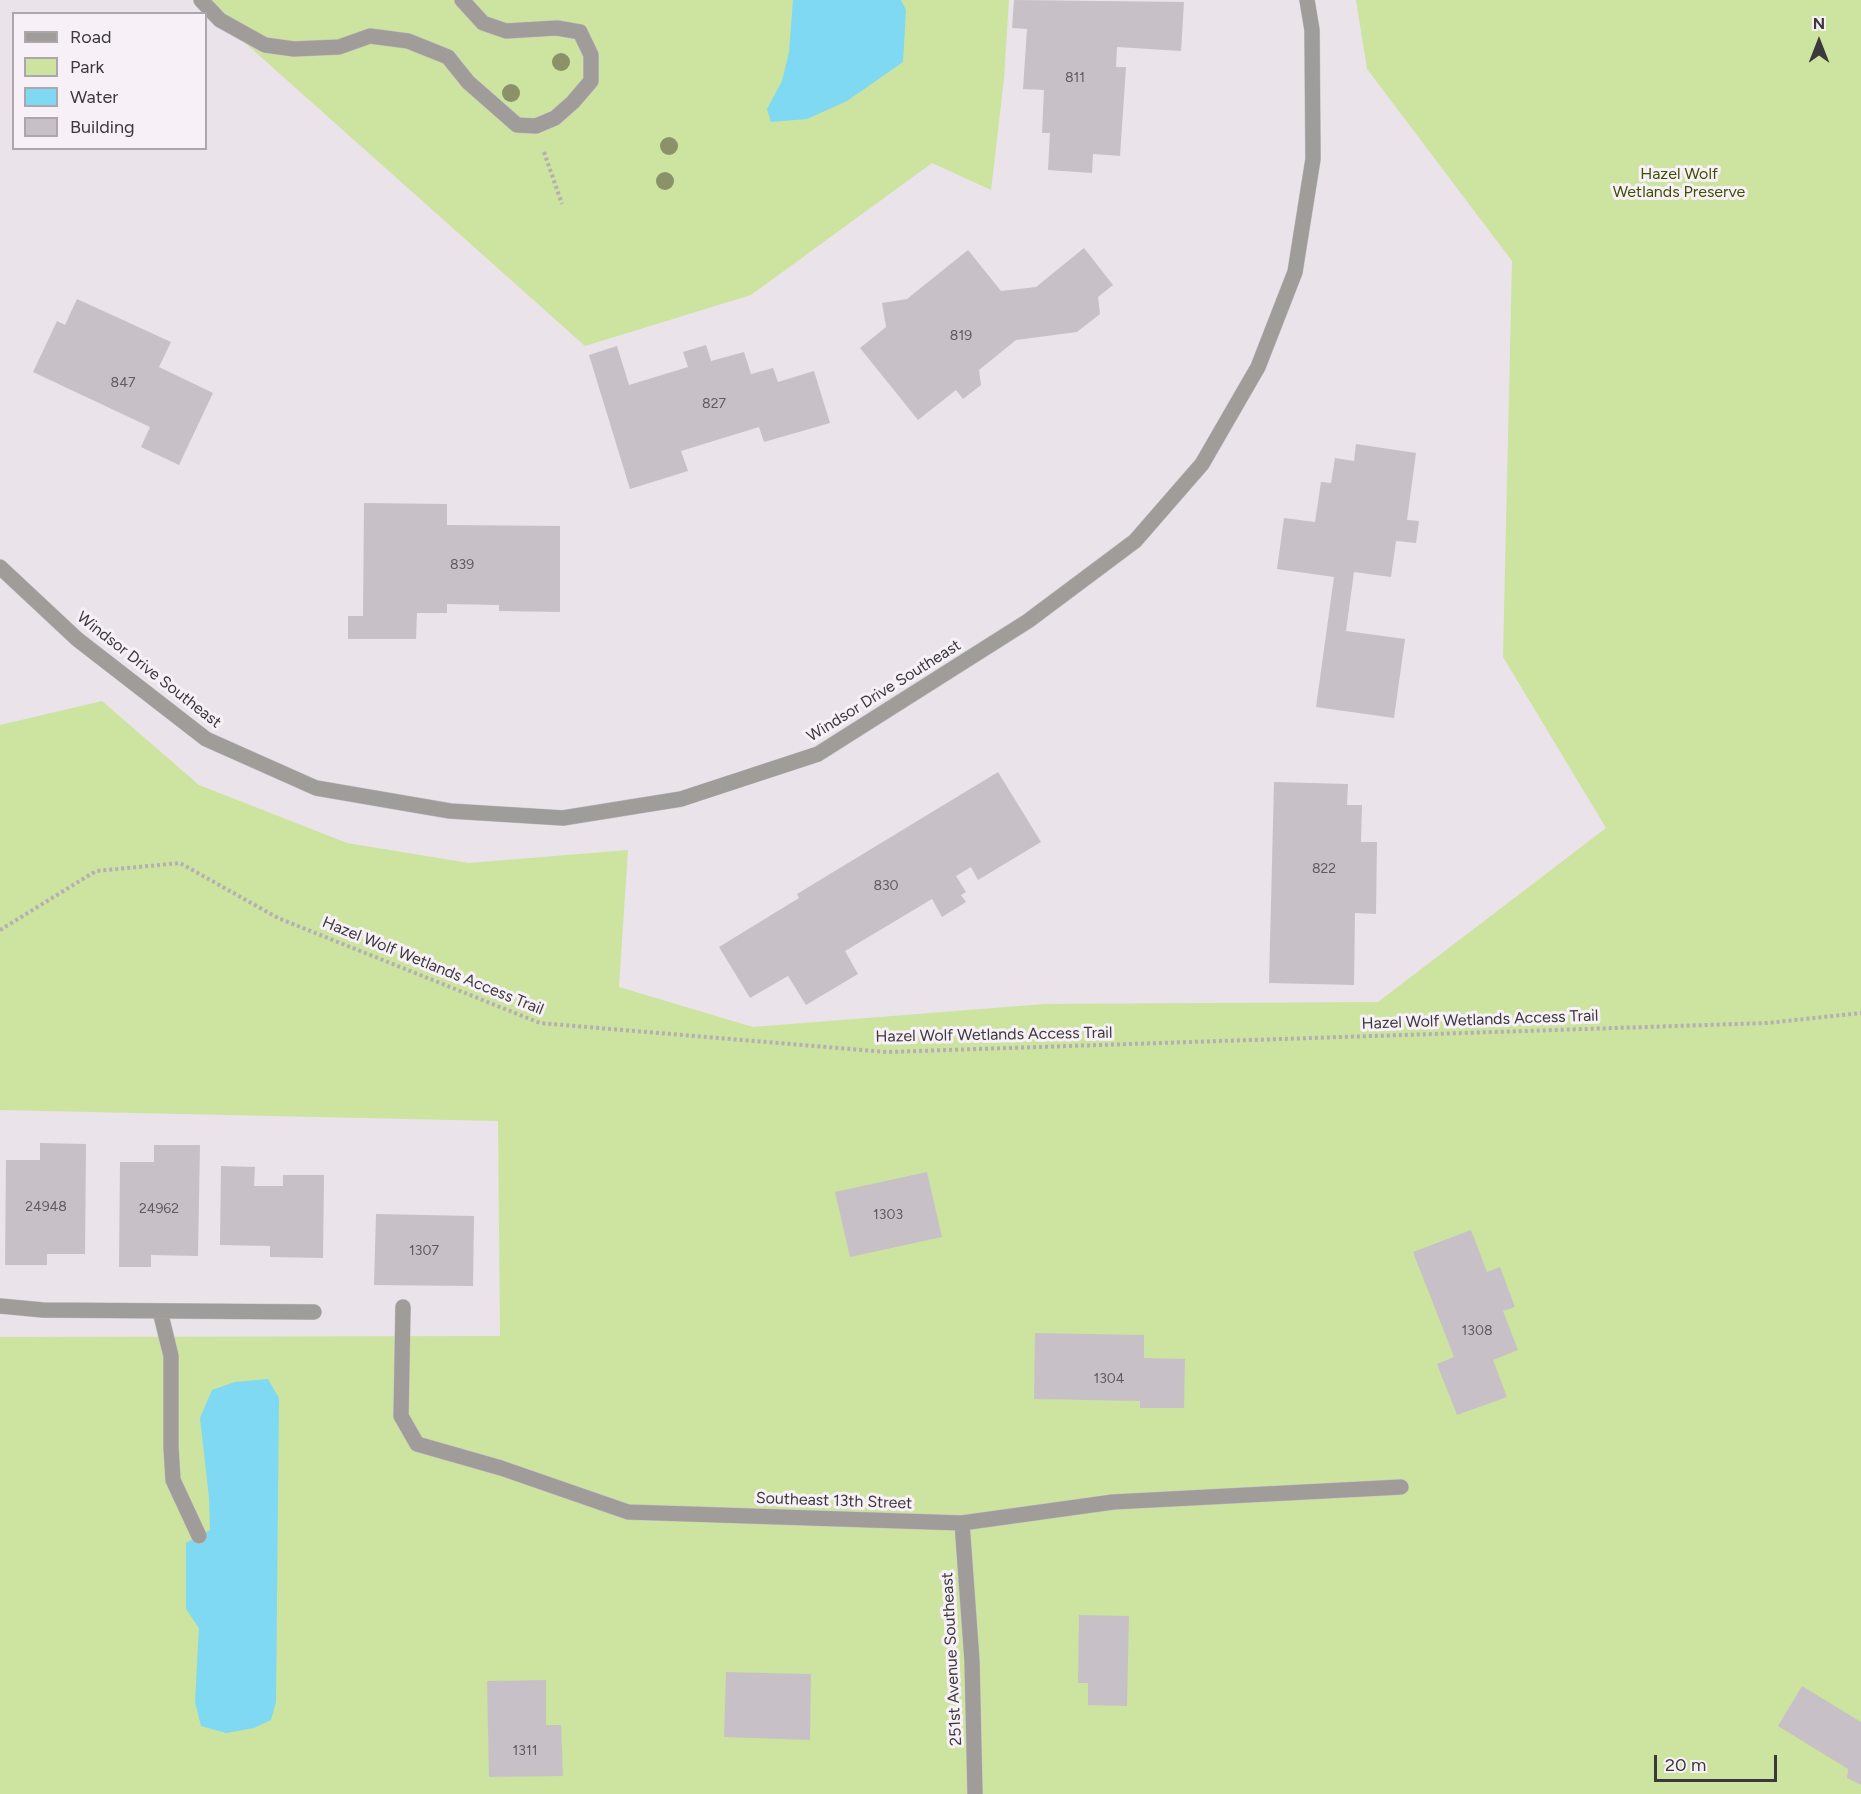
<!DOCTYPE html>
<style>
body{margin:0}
#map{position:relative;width:1861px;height:1794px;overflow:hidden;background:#eae3ea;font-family:Figtree,sans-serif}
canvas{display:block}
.legend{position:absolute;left:12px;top:12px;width:195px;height:138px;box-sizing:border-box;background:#f7f1f7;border:2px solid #aca7ac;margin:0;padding:8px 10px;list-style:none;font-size:18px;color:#3c393c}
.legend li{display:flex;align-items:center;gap:12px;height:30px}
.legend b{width:30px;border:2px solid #aca7ac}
.north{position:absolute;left:1789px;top:12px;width:60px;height:60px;-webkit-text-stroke:4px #f7f1f7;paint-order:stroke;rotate:0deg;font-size:16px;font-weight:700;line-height:24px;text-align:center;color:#3c393c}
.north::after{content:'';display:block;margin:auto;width:21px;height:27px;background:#3c393c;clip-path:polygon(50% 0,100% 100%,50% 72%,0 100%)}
.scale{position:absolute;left:1654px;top:1755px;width:123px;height:27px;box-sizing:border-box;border:3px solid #3c393c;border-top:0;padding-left:8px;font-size:18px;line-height:21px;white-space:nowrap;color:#3c393c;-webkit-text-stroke:4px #f7f1f7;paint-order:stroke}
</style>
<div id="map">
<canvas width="1861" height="1794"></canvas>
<ul class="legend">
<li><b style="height:8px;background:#9f9c9a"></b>Road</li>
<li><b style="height:16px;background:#cde3a0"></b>Park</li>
<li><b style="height:16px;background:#7fd9f2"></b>Water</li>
<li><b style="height:16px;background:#c7c1c7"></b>Building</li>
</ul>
<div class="north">N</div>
<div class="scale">20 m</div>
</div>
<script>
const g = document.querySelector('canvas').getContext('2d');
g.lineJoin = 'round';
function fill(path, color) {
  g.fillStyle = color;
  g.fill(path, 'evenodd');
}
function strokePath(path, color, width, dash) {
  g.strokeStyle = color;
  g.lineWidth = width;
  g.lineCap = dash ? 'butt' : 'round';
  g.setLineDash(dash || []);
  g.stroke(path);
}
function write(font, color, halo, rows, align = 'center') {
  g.font = font + ' Figtree,sans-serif';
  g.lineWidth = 6;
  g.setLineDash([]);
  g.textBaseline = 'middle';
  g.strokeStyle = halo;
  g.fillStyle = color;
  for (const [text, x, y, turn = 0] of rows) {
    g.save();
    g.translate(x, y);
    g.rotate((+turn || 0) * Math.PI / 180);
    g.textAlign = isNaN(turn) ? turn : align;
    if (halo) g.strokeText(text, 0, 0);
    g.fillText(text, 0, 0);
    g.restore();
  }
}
const green = new Path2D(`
 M197,0h812l-5,79 -13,111 -59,-27 -181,132 -166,51z
 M1356,0h505v1794h-1861v-457l500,-1 -2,-215 -498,-11v-385l102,-24 97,84 148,58 122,20 159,-13 -9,137 134,40 291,-23 334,-2 228,-174 -103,-171 9,-396 -145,-192z`);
const water = new Path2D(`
 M793,0h108l5,10 -3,52 -56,39 -40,18 -36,3 -4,-13 15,-28 7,-29z
 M268,1379l11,19 -3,304 -5,18 -17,8 -28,5 -25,-7 -6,-24 4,-74 -13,-19v-66l24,-13 -1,-32 -9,-80 12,-28 23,-8z`);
const building = new Path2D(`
 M1014,0l170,2 -3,49 -64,-4 -1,20h10l-6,89 -27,-2 -1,19 -44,-3 2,-37h-8l2,-43 -21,-1 4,-60 -15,-1z
 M1084,248l29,37 -15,12 2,17 -23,18 -61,8 -37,30 2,15 -18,14 -7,-9 -38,30 -58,-72 26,-21 -4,-24 25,-4 61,-49 33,41 35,-4z
 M77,299l94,43 -12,25 54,26 -34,72 -38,-18 9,-20 -117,-55 24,-51 8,4z
 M706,345l5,16 33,-9 7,22 22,-6 5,14 36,-11 16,52 -66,19 -5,-15 -78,24 7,20 -58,18 -41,-134 28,-9 12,39 59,-18 -5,-15z
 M1356,444l60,9 -9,67 12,1 -3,22 -20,-2 -5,36 -37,-5 -8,59 59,8 -11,79 -78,-11 18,-130 -57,-8 7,-51 31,4 6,-40 10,1 4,-25 19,3z
 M364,503l83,1v21l113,1v86l-61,-1v-6l-52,-1v9h-30l-1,26h-68v-23h15z
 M998,772l43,70 -63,38 -7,-13 -15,9 10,16 -5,3 5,7 -24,15 -10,-18 -87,52 13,23 -52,31 -18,-29 -38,22 -31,-51 80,-49 -2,-4z
 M1274,782l74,2 -1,21h15l-1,37h16l-1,72 -21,-1 -1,72 -85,-2z
 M40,1143l46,1 -1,110h-38v11h-42l1,-105h34z
 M154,1145h46l-2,111 -47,-1v12h-32l1,-105h34z
 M221,1166l34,1 -1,19h29v-11h41l-1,83 -53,-1v-11l-50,-1z
 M927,1172l15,65 -92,20 -15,-65z
 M376,1214l98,2 -1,70 -99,-1z
 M1471,1230l16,42 13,-5 15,40 -12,4 15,39 -25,10 14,37 -50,18 -20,-51 17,-7 -41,-105z
 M1035,1333l109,2v23l41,1 -1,49h-44v-7l-106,-2z
 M1079,1615l50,1 -2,90 -39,-1v-22h-10z
 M726,1672l85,2 -1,66 -86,-3z
 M546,1680v45h15l2,51 -74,1 -2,-96z
 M1802,1686l59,36v63l-14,-7 1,-9 -70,-43z`);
const path = new Path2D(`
 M544,152l18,52
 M0,930l96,-59 84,-8 98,55 262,105 347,29 880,-29 94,-10`);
const service = new Path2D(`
 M201,0l19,20 45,25 29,4 45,-2 31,-11 38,5 40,16 20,25 49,43 19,1 19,-8 18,-16 18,-21v-26l-11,-23 -23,-4 -51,3 -23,-8 -21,-23
 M0,1306l43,4 271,2
 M160,1311l11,45v91l2,33 26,56`);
const minor = new Path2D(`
 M0,567l77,72 129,100 110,49 134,23 113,7 118,-19 137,-45 210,-133 107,-80 67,-77 56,-97 37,-95 18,-113 -1,-129 -5,-30
 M403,1307l-2,109 16,28 84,24 127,44 334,11 151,-21 288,-15
 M962,1523l10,138 3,133`);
const trees = [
 [561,62],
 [511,93],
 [669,146],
 [665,181]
];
const numberNames = [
 ["811",1075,78],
 ["819",961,336],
 ["847",123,383],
 ["827",714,404],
 ["839",462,565],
 ["822",1324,869],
 ["830",886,886],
 ["24948",46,1207],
 ["24962",159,1209],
 ["1303",888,1215],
 ["1307",424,1251],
 ["1308",1477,1331],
 ["1304",1109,1379],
 ["1311",525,1751]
];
const parkNames = [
 ["Hazel Wolf",1679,174],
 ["Wetlands Preserve",1679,192]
];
const streetNames = [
 ["Windsor Drive Southeast",149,670,38],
 ["Windsor Drive Southeast",884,691,-32],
 ["Hazel Wolf Wetlands Access Trail",433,966,22],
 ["Hazel Wolf Wetlands Access Trail",1480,1020,-2],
 ["Hazel Wolf Wetlands Access Trail",994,1035,-1],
 ["Southeast 13th Street",834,1501,2],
 ["251st Avenue Southeast",952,1659,-93]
];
fill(green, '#cde3a0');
fill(water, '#7fd9f2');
fill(building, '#c7c1c7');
strokePath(service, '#c7c1c7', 16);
strokePath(minor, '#c7c1c7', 16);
strokePath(path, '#b4afb4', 4, [3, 3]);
strokePath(service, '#9f9c9a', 15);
strokePath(minor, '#9f9c9a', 15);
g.fillStyle = '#8b9269';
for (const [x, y] of trees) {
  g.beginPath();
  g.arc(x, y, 9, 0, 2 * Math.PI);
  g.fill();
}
write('14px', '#5f5b5f', null, numberNames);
write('16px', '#3e4f00', '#f7f1f7', parkNames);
write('16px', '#3c393c', '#f7f1f7', streetNames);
</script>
